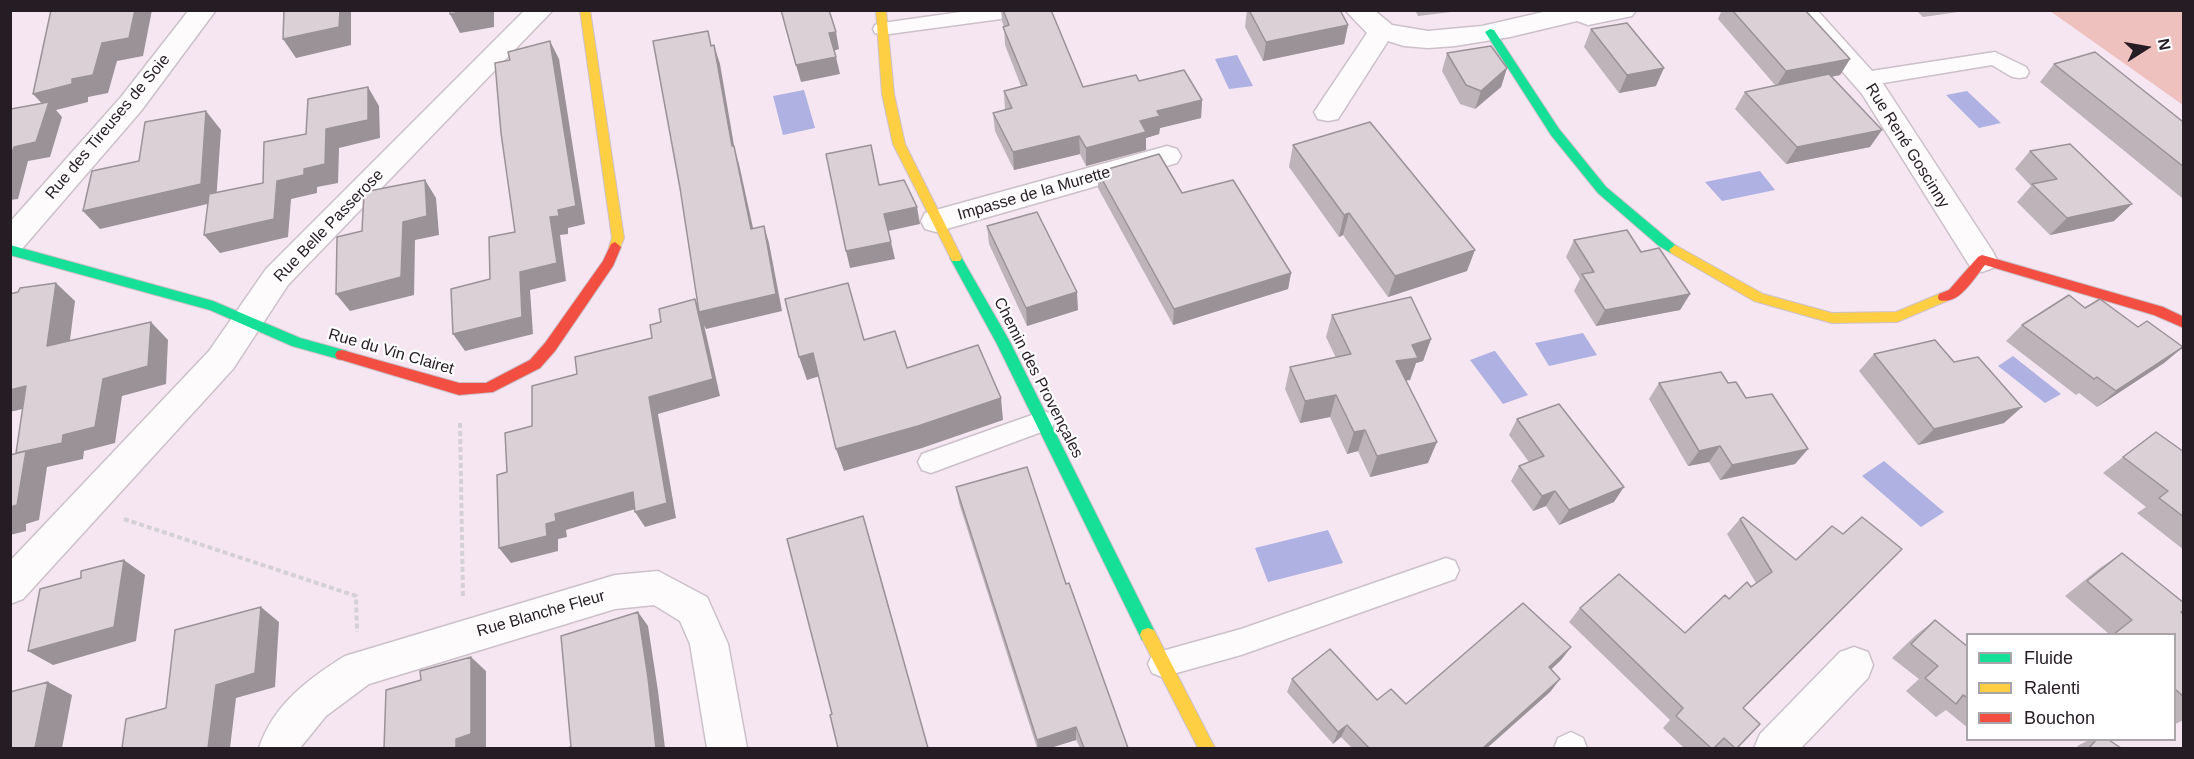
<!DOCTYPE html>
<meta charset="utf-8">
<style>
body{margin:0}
#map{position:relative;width:2194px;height:759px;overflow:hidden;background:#f5e6f2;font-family:Arial,sans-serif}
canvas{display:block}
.frame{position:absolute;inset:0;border:12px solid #261c24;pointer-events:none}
.legend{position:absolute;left:1966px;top:633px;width:210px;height:108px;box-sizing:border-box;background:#fff;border:2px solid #a8a4a7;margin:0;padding:8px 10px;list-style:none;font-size:18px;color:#261c24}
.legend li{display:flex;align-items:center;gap:12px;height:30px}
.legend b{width:30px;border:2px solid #a8a4a7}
.north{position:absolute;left:2116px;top:18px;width:60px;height:60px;-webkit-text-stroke:4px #fff;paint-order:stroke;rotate:79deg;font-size:16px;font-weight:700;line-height:24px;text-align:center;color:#261c24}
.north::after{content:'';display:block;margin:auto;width:21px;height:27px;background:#261c24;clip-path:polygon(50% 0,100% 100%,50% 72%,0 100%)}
</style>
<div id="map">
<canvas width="2194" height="759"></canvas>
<div class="frame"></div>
<ul class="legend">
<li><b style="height:8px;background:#16e098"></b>Fluide</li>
<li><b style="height:8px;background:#ffcf43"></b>Ralenti</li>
<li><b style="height:8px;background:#f24e42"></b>Bouchon</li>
</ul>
<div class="north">N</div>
</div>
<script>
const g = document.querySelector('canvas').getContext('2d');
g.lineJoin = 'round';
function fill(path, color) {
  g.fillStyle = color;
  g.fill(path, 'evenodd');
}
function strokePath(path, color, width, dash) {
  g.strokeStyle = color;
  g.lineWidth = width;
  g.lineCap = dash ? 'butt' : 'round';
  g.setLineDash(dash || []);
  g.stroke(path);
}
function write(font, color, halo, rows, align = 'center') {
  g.font = font + ' Arial,sans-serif';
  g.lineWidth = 4.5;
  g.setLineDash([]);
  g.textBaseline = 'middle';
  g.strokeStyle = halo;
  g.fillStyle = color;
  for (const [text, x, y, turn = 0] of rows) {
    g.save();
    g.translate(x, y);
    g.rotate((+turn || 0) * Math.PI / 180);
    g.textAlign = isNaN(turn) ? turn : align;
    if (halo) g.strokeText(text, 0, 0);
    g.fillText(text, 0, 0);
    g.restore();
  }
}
const green = new Path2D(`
 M2050,11h133v94z`);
const water = new Path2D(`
 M1237,55l16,31 -24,3 -14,-30z
 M804,90l11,38 -32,7 -10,-39z
 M1967,91l34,32 -22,5 -33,-33z
 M1760,171l15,19 -53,11 -17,-19z
 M1583,333l14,22 -48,11 -14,-23z
 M1494,351h1l33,44 -25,9 -33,-44z
 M2013,356l48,38 -16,9 -47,-37z
 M1884,461l60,51 -23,15 -59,-51z
 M1328,530l15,33 -75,19 -13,-34z`);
const path = new Path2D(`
 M460,423l3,175
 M124,519l232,77 1,36`);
const lane = new Path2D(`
 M975,10h57l-2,4 -7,2 -141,19 -7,-2 -2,-4 2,-4 7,-2z
 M1995,52l31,15 3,5 -3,5 -7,1 -7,-1 -20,-12 -127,21 -7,-2 -3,-5 3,-5 7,-2z
 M1043,411l9,3 3,7 -3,7 -121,45 -9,-3 -4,-8 4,-8z
 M1446,558l9,3 4,9 -4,9 -214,76 -79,22 -10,-4 -4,-9 4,-9 10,-4 79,-22z
 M1571,732l12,6 4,10h-33l4,-10z`);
const street = new Path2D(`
 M189,10h27l-75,101 -120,139 -11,3v-31l111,-125z
 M525,10h28l-265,275 -55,84 -210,230 -13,5v-43l199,-210 57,-82z
 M1345,10h29l18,15 36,6 54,-5 70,-16h84l-4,6 -44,9 -11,-4 -67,16 -55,9 -27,2 -24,-2 -16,-5 -50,78 -10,2 -10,-2 -4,-7 53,-79z
 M1789,10h28l65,72 111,170 4,8 -4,8 -11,4 -11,-4 -109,-174z
 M1167,146l10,3 4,7 -4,7 -241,69 -11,-3 -4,-8 4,-8z
 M658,571l49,26 21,47 19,104h-40l-17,-104 -10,-23 -26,-16 -39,4 -246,75 -43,32 -26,32h-41c14,-43 49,-69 86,-92l270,-81z
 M1854,647l14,5 5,13 -5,13 -67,70h-47l6,-14 80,-82z`);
const fast = new Path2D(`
 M1490,29l4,1 65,99 47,58 75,63 -2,3h-8l-12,-7 -61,-53 -47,-58 -66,-103z
 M10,245l203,56 87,37 47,13 2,4 -2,4 -5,1 -50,-14 -82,-36 -200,-55z
 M956,253l4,2 50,87 144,288 2,5 -2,5 -6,2 -6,-2 -145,-296 -47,-86z`);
const slow = new Path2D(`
 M580,10h10l34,228 -5,12 -4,2 -6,-5 3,-9z
 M876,10h10l8,84 11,50 57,114 -2,3h-8l-59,-117 -11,-50z
 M1675,245l88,49 69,19 64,-1 48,-20 6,5 -1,3 -52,22 -65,1 -78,-22 -83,-48 -2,-3z
 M1148,628l6,2 61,118h-17l-58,-113 2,-5z`);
const jam = new Path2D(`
 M615,242l6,5 -8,19 -58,85 -15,17 -47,24 -34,3 -117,-35 -5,-1 -2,-4 2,-4 5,-1 117,33h27l44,-23 15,-17 58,-82 8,-17z
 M1982,255l181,52 21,10v11l-30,-13 -169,-50c-11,13 -26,41 -46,35l-1,-3 1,-3 10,-4 29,-33z`);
const wall = new Path2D(`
 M1001,10h50l32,77 56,-6 63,19 -1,18 -41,10 -1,6 -13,4v12l-60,16 -6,-12 -66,16 -19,-39 -2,-18 12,-3 -1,-19 17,-5 -16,-41 -1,-18 -2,-6z
 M1247,10h93l8,15 -4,19 -81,17 -18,-34z
 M1415,10h53l-50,6z
 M1722,10h83l45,49 -10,16 -9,2 39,70 -84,17 -51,-55 10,-17 30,-7 -57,-66z
 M1916,10h56l-49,7z
 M1591,29l65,57 -37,7 -35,-46z
 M1447,53l60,15 -6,19 -26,22 -15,-5 -18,-33z
 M2054,64l128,57h2v76l-2,1 -142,-116z
 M1293,145l174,126 -79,26 -45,-62 -4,2 -50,-70z
 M2030,151l84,70 -64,14 -33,-33 14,-16 -16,-17z
 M1098,172l84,21 109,80 -3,16 -115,36 -75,-137z
 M987,226l91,84 -51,16 -38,-82z
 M1574,240l67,12 49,42 -10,16 -84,16 -22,-35 6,-12 -14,-22z
 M2085,308l53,19 45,20 -19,16 -67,44 -18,-14 -3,2 -70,-54 16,-16z
 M1332,315l99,24 -8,22 -7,2 -6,17h-4l22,83 -58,14 -12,-26 -11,3 -17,-37 -30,6 -15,-34 5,-22 46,-9 -10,-21z
 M1874,354l130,69 -86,22 -59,-74z
 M1659,383h69l80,66 -13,15 -75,16 -11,-18 -21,4 -39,-67z
 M1517,419l97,83 -55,23 -13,-19 -13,5 -22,-30 8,-15 10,-4 -20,-27z
 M2184,452v98l-47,-37 9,-6 -43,-34 20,-16z
 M956,487l110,97 62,164h-48l-4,-8 -26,8h-13l-78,-245z
 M1740,519l56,41 -53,148 -6,40h-53l-21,-20 7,-8 -101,-98 11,-14 105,25 44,-34 27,-16 -29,-49z
 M2122,553l62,62v105l-9,4v-90h-66l-44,-38 35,-28z
 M1935,620l33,27v81l-22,-18 -10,7 -30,-26 13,-12 -27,-21 24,-23z
 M1571,647l-10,13 -10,9 9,10 -10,13 -63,56h-135l-11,-11 -8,7 -46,-52 5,-13 85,21 29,4z
 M2089,740h20l12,8h-45l3,-3z`);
const shadedWall = new Path2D(`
 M135,10h17l-9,46 -26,5 -9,32 -20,4v5l-32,8 6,7 -12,40 -22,4 -10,38 -8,1v-41l4,-12 33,-38 -14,-15 39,-15 30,-36z
 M340,10h11v35l-55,13 -13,-19z
 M471,10h23v17l-34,6 -10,-19z
 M1348,25l-4,19 -81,17 3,-19z
 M836,32l3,17 -6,2 -4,-18z
 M550,41l9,18 26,165 -17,4v6l-8,1 6,46 -36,9 3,44 -68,17 -12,-17 67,-62 30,-55z
 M714,45l6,19 15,87 4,13 18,82 -6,-17 -19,-83z
 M836,57l4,17 -39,8 -5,-17z
 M1850,59l-10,16 -64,12 10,-16z
 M1507,68l-6,19 -26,22 6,-18z
 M1664,68l-8,18 -37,7 8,-18z
 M368,87l11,19 1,32 -41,10 -1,35 -21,4v6l-26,6 -3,38 -68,16 -16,-18 73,-54 27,-12 22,-40z
 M1202,100l-1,18 -41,10 -1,6 -13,4v12l-60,16v-18l54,-27 17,-10z
 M206,111l15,19 -5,72 -116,27 -17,-18z
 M1882,130l-12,17 -84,17 11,-17z
 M1079,136l1,18 -66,16 -1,-18z
 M425,180l11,18 3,37 -24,5 -1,55 -64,16 -14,-17 67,-72z
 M2132,204l-18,17 -64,14 17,-17z
 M917,207l3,17 -32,7 -4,-17z
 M1349,213l-6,22 -4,2 5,-22z
 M764,226l5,17 13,68 -76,18 -2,-4 16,71 -62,18 18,104 -31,9 -10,-15 14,-115 46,-98 6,13z
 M891,242l4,17 -45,9 -4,-17z
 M1475,250l-8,21 -79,26 7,-21z
 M1291,273l-3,16 -115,36 1,-16z
 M56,283l19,18 -8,62 -20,-17z
 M1077,292l1,18 -51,16 -1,-18z
 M1690,294l-10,16 -84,16 9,-16z
 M151,322l17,18 -2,44 -44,12 -7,47 -31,8 -1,8 -36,8 -8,53 -13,4v7l-16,4v-28l15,-47 -9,-7 47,-18 40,-56z
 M1431,339l-8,22 -7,2 -6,17 -21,3 7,-22 16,-16z
 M2183,347l-19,16 -67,44 19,-16z
 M813,353l7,23 -13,4 -8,-23z
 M26,386l21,17 -37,9v-22z
 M1336,395l-6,22 -30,6 5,-22z
 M1001,398l2,22 -81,28 -78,23 -8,-22z
 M2022,407l-18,16 -86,22 16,-16z
 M1365,430l-7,21 -11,3 7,-22z
 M1437,442l-9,21 -58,14 7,-21z
 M1720,446l-11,16 -21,4 11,-15z
 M1808,449l-13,15 -75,16 12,-15z
 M1624,487l-10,15 -55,23 10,-15z
 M1555,491l-9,15 -13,5 9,-15z
 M633,492l9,15 -76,23 1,7 -9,2v12l-47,12 -12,-15 56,-34z
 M863,516l5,16 60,216z
 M124,560l21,15 -9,66 -83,24 -25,-14z
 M261,607l18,15 -4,65 -39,11 -6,50h-22l8,-63z
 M638,612l10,14 10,65 7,57h-9z
 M1571,647l-10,13 -22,21 10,-14z
 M471,657l15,14v76l-6,1h-24v-9z
 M1560,679l-10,13 -63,56h-4z
 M48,682l24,13 -10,53h-27z
 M1347,725l-6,12 -8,7 5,-12z
 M1076,727v13l-26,8h-12l-1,-8z`);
const building = new Path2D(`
 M51,10h84l-6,28 -27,5 -9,32 -21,4v5l-39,10z
 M284,10h56l-1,17 -56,12z
 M450,10h21l-21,4z
 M781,10h48l7,22 -7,1 7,24 -40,8z
 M1003,10h48l32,77 53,-12 3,6 45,-11 18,30 -45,11 3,5 -20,5 6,11 -60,16 -7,-12 -66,16 -20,-39 19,-5 -8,-17 23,-6 -24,-58 6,-2z
 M1249,10h91l8,15 -82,17z
 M1732,10h73l45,49 -64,12z
 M1627,23l37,45 -37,7 -36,-46z
 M708,31l3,15 3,-1 18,101h2l17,83 13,-3 12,68 -77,18 -19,-124 -27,-147z
 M550,41l26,165 -18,4 1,6 -9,1 7,46 -37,9 2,45 -69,17 -2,-45 39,-10 -1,-42 26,-5 -14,-99 -6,-70 15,-3 -2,-8z
 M1491,46l16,22 -26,23 -15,-6 -19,-32z
 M2095,52l87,69h2v46l-130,-103z
 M1829,74l53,56 -85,17 -52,-55z
 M368,87v33l-42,9 -1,35 -21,5v6l-27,6 -3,38 -70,16 5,-41 54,-11 1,-41 42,-8 2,-35z
 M49,102l-13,40 -22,5 -4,12 1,-50z
 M206,111l-5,73 -118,27 9,-40 47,-10 6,-39z
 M1370,122l105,128 -80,26 -46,-63 -5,2 -51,-70z
 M2070,144l62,60 -65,14 -35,-34 25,-5 -27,-28z
 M871,145l8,40 25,-5 13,27 -33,7 7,28 -45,9 -20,-97z
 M1159,154l23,39 51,-13 58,93 -117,36 -76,-137z
 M425,180l2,36 -24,6 -2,55 -65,17 1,-57 25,-6 2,-39z
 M1037,212l40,80 -51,16 -39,-82z
 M1627,230l14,22 18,-4 31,46 -85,16 -23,-36 12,-2 -20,-32z
 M56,283l-9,63 104,-24 -3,44 -45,13 -8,48 -32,8 -1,8 -46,10 10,-67 -16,4v-96l8,-2 2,-4z
 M848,283l16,57 31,-9 12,37 71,-23 23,53 -83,28 -82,23 -23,-96 -14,4 -14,-58z
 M2069,295l16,13 15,-9 38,28 9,-6 36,26 -67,44 -19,-14 -3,2 -72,-54z
 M1411,297l20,42 -19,6 6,13 -22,3 41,81 -60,14 -12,-26 -11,2 -18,-37 -31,6 -15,-34 61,-13 -19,-39z
 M695,299l18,80 -64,18 18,106 -32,9 -2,-20 -78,22 1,7 -10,3 1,12 -48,12 -2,-73 10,-3 -2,-39 27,-7v-40l45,-12 -2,-17 77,-19 -2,-13 11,-3 -2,-13z
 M1935,340l19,22 24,-5 44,50 -88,22 -60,-75z
 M1721,372l7,11 8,-1 10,16 26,-4 36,55 -76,16 -12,-19 -21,5 -40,-68z
 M1559,404l65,83 -55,23 -14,-19 -13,5 -23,-30 25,-10 -27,-37z
 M2156,432l28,20v65l-25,-19 9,-7 -45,-34z
 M26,451l-9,54 -7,2v-52z
 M1027,467l39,117 3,-1 59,165h-44l-8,-21 -39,13 -81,-253z
 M863,516l65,232h-90l-8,-33 2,-1 -45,-175z
 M1743,517l53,43 36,-34 11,8 19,-17 40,32 -159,159 17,16 -23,24h-2l-11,-10 -10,10h-3l-35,-32 7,-8 -103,-100 39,-34 66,59 40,-38 4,4 18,-17 4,5 21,-15 -32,-53z
 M2122,553l62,50v7l-3,2 3,3v82l-9,-8v-55h-61l18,-14 -45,-39z
 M124,560l-10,67 -86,24 12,-62 41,-11v-7z
 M1523,603l48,44 -22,20 11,12 -77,69h-114l-22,-23 -9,7 -46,-53 38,-30 47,51 14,-11 15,15z
 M261,607l-6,66 -39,12 -8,63h-86l4,-29 40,-11 9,-78z
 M638,612l10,66 8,70h-89l4,-1 -10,-111z
 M1935,620l33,27v51l-5,-3 -7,9 -31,-26 13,-12 -27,-22z
 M471,657v77l-15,5v9h-72l2,-58 35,-10 -1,-9z
 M48,682l-13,66h-25v-56z
 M2096,740h13l12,8h-32z`);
const streetNames = [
 ["Rue des Tireuses de Soie",108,127,-50],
 ["Rue René Goscinny",1907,146,58],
 ["Impasse de la Murette",1034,194,-16],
 ["Rue Belle Passerose",329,226,-46],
 ["Rue du Vin Clairet",391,352,16],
 ["Chemin des Provençales",1038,378,63],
 ["Rue Blanche Fleur",541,614,-16]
];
fill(green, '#eec1bf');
fill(water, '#aeb1e1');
strokePath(lane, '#ccc0c9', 3);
strokePath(street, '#ccc0c9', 3);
strokePath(fast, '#ccc0c9', 2);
strokePath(slow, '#ccc0c9', 2);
strokePath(jam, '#ccc0c9', 2);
strokePath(path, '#d5d0d3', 4, [5, 3]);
fill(lane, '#fefbfd');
fill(street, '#fefbfd');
fill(fast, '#16e098');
fill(slow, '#ffcf43');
fill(jam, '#f24e42');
fill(wall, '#bdb3b9');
fill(shadedWall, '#9a9296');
fill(building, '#dcd0d7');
strokePath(building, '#9a9296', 1.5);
write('16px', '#261c24', '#fff', streetNames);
</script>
